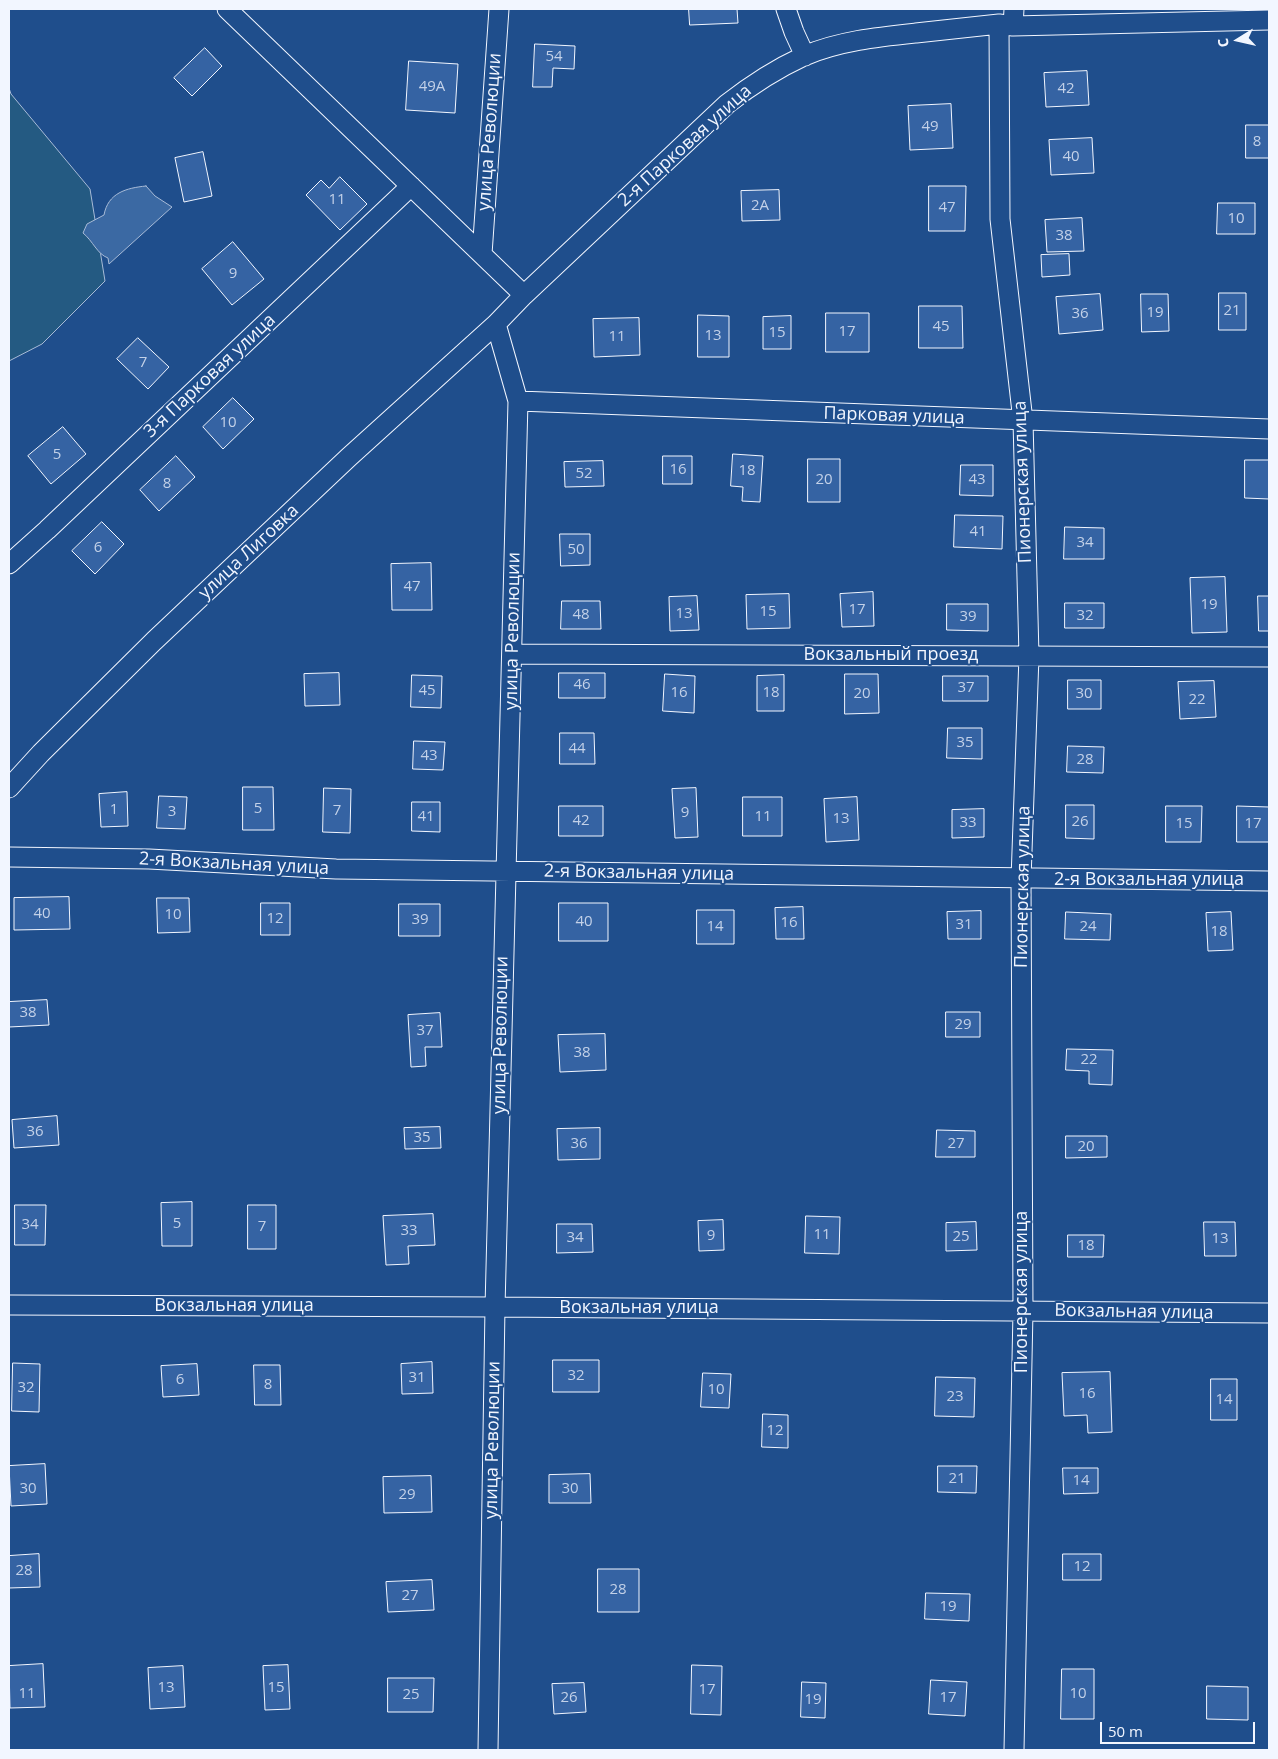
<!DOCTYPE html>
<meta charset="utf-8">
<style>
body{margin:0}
#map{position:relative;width:1278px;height:1759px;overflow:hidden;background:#1f4e8c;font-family:"Open Sans",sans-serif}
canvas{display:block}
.frame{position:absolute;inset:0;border:10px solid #f2f6ff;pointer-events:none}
.north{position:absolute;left:1213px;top:15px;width:50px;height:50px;-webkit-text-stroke:4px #1f4e8c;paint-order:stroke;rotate:260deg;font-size:14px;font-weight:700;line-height:20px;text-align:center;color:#f2f6ff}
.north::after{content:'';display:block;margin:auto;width:18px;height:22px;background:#f2f6ff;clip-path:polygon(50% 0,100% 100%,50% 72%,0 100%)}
.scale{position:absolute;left:1100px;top:1722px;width:155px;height:22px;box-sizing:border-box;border:2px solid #f2f6ff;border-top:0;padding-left:6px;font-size:15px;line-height:18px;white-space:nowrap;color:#f2f6ff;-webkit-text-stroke:4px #1f4e8c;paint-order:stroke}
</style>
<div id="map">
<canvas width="1278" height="1759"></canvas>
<div class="frame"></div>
<div class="north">С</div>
<div class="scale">50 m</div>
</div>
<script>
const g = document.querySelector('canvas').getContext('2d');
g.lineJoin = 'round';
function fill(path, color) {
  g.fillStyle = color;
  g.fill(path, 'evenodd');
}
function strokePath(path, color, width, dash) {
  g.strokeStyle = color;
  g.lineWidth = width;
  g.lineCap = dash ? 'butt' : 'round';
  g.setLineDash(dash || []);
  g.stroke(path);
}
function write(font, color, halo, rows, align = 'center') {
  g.font = font + ' "Open Sans",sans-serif';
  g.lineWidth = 4;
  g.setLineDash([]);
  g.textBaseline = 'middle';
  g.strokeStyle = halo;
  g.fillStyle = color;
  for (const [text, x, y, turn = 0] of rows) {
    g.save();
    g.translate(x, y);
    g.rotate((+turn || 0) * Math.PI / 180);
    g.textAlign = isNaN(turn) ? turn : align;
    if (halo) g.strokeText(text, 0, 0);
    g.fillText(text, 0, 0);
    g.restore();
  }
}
const green = new Path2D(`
 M9,88l2,6 79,95 15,92 -63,63 -33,17z`);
const water = new Path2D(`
 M146,186l9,10 17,11 -63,57 -1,-6c-11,-4 -15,-17 -25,-25l4,-9 17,-9c4,-22 22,-27 42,-29z`);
const building = new Path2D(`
 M689,9h48l1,14 -48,2z
 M535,44l40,2 -1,23 -21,-1 -1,19h-19z
 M205,48l17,18 -30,30 -18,-18z
 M409,61l49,3 -3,49 -49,-3z
 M1087,71l2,34 -43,2 -2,-34z
 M951,104l2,44 -43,2 -2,-44z
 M1246,125h23v33h-23z
 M1092,138l2,35 -43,2 -2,-35z
 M203,152l9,44 -28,6 -9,-44z
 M340,177l27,27 -27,26 -34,-35 15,-15 8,8z
 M929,186h37l-1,45h-36z
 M779,190l1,30 -38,1 -1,-30z
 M1218,203h37v31h-38z
 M1082,218l2,33 -37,1 -2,-32z
 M233,242l31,37 -32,26 -30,-36z
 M1069,254l1,21 -28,2 -1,-22z
 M1219,293h27v37h-27z
 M1100,294l3,36 -44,4 -3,-37z
 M1141,294h27l1,37 -27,1z
 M919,306h43l1,42h-44z
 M826,313h43v39h-43z
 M698,315l31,1v41h-31z
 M791,316v33h-28v-32z
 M639,318l1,37 -46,2 -1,-38z
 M138,338l31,29 -21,22 -31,-30z
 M233,398l21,21 -31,30 -20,-22z
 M63,427l23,27 -35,30 -23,-28z
 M733,454l30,2 -3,46 -18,-1 1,-14 -12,-1z
 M176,456l19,21 -36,34 -19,-21z
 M663,456h29v28h-29z
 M808,459h32v43h-32z
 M1245,460h24v39l-24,-1z
 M603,461l1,25 -39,1 -1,-25z
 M961,465h32v31l-33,-1z
 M955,515l48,1 -1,33 -48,-2z
 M102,522l22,22 -29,30 -23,-23z
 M1065,527l39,1v31h-40z
 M560,534h30v31l-29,1z
 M431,563l1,47h-40l-1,-46z
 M1225,577l2,55 -35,1 -2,-55z
 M873,592l1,34 -32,1 -2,-33z
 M789,594l1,34 -43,1 -1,-34z
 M697,596l2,34 -29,1 -1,-34z
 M1258,596h11v35h-10z
 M562,601h38l1,28h-40z
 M1065,603h39v25h-39z
 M947,604h41v27l-41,-1z
 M339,673l1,32 -35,1 -1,-32z
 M559,673h46v25h-46z
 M665,674l30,2 -1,37 -31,-2z
 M845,674h33l1,39 -34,1z
 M412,675l30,1 -1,32 -30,-1z
 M784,675v36h-27v-35z
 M943,676h45v25h-45z
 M1068,680h33v29h-33z
 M1214,681l2,36 -36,2 -2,-37z
 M948,728h34v31l-35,-1z
 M560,733h34l1,31h-35z
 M414,741l31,1 -2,28 -30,-1z
 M1068,746l36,1 -1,26 -36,-1z
 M243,787h30l1,43h-31z
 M324,788l27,1 -1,44 -27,-1z
 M696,788l2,49 -23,1 -3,-49z
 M127,792l1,34 -27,1 -2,-33z
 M159,796l28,1 -2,32 -28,-1z
 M743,797h39v39h-39z
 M857,797l2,43 -33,2 -2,-43z
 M412,802h28v30l-28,-1z
 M1066,805h28v34l-28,-1z
 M559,806h44v30h-44z
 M1166,806h36l-1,36h-35z
 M1237,806l32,1v35h-32z
 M984,809v28l-32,1v-28z
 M69,897l1,32 -56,1v-32z
 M157,898h32l1,34 -32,1z
 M261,903h29v32h-29z
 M559,903h49v38h-49z
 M399,904h41v32h-41z
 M803,907l1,32h-28l-1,-31z
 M697,910h37v34h-37z
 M981,911v28h-33l-1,-27z
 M1066,912l45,2 -1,26 -45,-1z
 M1231,912l2,38 -25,1 -2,-38z
 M47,1000l2,25 -40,2v-25z
 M946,1012h34v25h-34z
 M440,1013l2,34h-17l1,19 -15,1 -3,-52z
 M605,1034l1,36 -46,2 -2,-37z
 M1067,1049l46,1 -1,35 -23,-1v-13l-23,-1z
 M57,1116l2,29 -45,3 -2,-28z
 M440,1127l1,21 -36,1 -1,-21z
 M600,1128v31l-42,1 -1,-31z
 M937,1130l38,1v26h-39z
 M1066,1136h41v21l-41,1z
 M192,1202v44h-30l-1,-43z
 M15,1205h31l-1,40h-30z
 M248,1205h28v44h-28z
 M433,1214l2,31 -27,1 1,18 -23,1 -3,-49z
 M806,1216l34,1 -1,37 -34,-1z
 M723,1220l1,30 -25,1 -1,-30z
 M976,1222l1,28 -31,1v-28z
 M1204,1222h31l1,34h-31z
 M557,1224h35l1,28 -36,1z
 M1068,1235h36l-1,22h-35z
 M553,1360h46v32h-46z
 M432,1362l1,31 -31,1 -1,-30z
 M13,1363l27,1 -1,48 -27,-1z
 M197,1364l2,31 -36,2 -2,-31z
 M254,1365h26l1,40h-26z
 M1110,1372l2,60 -24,1 -1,-18 -23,1 -2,-43z
 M703,1373l28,1 -2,34 -28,-1z
 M936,1377l39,1 -1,39 -39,-1z
 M1211,1379h26v41h-26z
 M763,1414l25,1v33l-26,-1z
 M45,1464l2,40 -36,2 -2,-40z
 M938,1466h39l-1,27 -38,-1z
 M1063,1468h35v25l-34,1z
 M590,1474l1,29h-42v-28z
 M431,1476l1,36 -48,1 -1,-36z
 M39,1554l1,33 -31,1v-32z
 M1063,1554h38v26h-38z
 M598,1569h41v43h-41z
 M432,1580l2,30 -46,2 -2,-30z
 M926,1593l44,1 -1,27 -44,-2z
 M43,1664l2,43 -35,1 -1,-42z
 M288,1665l2,44 -25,1 -2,-44z
 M692,1665l30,1 -1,49 -30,-1z
 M183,1666l2,41 -35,2 -2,-41z
 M1062,1669h32v50h-33z
 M388,1678h46l-1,34h-45z
 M931,1680l36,2 -2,34 -36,-2z
 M802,1682l24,1 -1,35 -24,-1z
 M584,1683l2,29 -32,2 -2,-30z
 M1207,1686l41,1v33l-41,-1z`);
const street = new Path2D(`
 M227,9l297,286
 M786,9l8,23 11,24
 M999,24l1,195 23,202 6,235 -8,223 2,432 -9,439
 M1013,26l1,-17
 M482,254l17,-245
 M518,401l751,28
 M9,564l38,-34 364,-344
 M513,654l756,3
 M9,788l32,-35 113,-112 195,-184 147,-133 28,-29 203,-191c24,-19 49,-35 77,-48 35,-15 74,-19 112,-23 28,-3 55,-6 83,-9l14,2 256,-6
 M9,857l140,2 187,10 933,12
 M9,1305l486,2 774,6
 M488,1750l7,-443 23,-906 -22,-77`);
const numberNames = [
 ["54",554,57],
 ["49А",432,87],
 ["42",1066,89],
 ["49",930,127],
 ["8",1257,142],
 ["40",1071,157],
 ["11",337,200],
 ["2А",760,206],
 ["47",947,208],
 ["10",1236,219],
 ["38",1064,236],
 ["9",233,274],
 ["21",1232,311],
 ["19",1155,313],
 ["36",1080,314],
 ["45",941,327],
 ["17",847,332],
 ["15",777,333],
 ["13",713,336],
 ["11",617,337],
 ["7",143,363],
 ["10",228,423],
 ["5",57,455],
 ["16",678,470],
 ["18",747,471],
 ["52",584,474],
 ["20",824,480],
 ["43",977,480],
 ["8",167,484],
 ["41",978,532],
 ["34",1085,543],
 ["6",98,548],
 ["50",576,550],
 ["47",412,587],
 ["19",1209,605],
 ["17",857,610],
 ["15",768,612],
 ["13",684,614],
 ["48",581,615],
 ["32",1085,616],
 ["39",968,617],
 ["46",582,685],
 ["37",966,688],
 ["45",427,691],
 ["16",679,693],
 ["18",771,693],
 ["20",862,694],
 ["30",1084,694],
 ["22",1197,700],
 ["35",965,743],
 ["44",577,749],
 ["43",429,756],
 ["28",1085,760],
 ["5",258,809],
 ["1",114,810],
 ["7",337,811],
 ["3",172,812],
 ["9",685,813],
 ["41",426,817],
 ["11",763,817],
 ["13",841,819],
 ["42",581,821],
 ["26",1080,822],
 ["33",968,823],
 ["15",1184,824],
 ["17",1253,824],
 ["40",42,914],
 ["10",173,915],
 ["12",275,919],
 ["39",420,920],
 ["40",584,922],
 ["16",789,923],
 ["31",964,925],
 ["14",715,927],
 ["24",1088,927],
 ["18",1219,932],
 ["38",28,1013],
 ["29",963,1025],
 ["37",425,1031],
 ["38",582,1053],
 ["22",1089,1060],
 ["36",35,1132],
 ["35",422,1138],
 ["36",579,1144],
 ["27",956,1144],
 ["20",1086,1147],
 ["5",177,1224],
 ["34",30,1225],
 ["7",262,1227],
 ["33",409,1231],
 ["11",822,1235],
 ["9",711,1236],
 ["25",961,1237],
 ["34",575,1238],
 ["13",1220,1239],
 ["18",1086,1246],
 ["32",576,1376],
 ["31",417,1378],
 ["6",180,1380],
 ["8",268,1385],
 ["32",26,1388],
 ["10",716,1390],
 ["16",1087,1394],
 ["23",955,1397],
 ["14",1224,1400],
 ["12",775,1431],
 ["21",957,1479],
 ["14",1081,1481],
 ["30",28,1489],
 ["30",570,1489],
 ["29",407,1495],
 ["12",1082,1567],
 ["28",24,1571],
 ["28",618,1590],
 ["27",410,1596],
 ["19",948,1607],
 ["13",166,1688],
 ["15",276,1688],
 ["17",707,1690],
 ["11",27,1694],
 ["10",1078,1694],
 ["25",411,1695],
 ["26",569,1698],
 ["17",948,1698],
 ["19",813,1700]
];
const streetNames = [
 ["улица Революции",490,132,-86],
 ["2-я Парковая улица",685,146,-42],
 ["3-я Парковая улица",210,376,-43],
 ["Парковая улица",894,416,2],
 ["Пионерская улица",1023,482,-92],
 ["улица Лиговка",249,552,-43],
 ["улица Революции",513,631,-89],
 ["Вокзальный проезд",891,655],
 ["2-я Вокзальная улица",234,864,3],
 ["2-я Вокзальная улица",639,873,1],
 ["2-я Вокзальная улица",1149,880],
 ["Пионерская улица",1023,887,-89],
 ["улица Революции",501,1035,-89],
 ["Пионерская улица",1022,1292,-90],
 ["Вокзальная улица",234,1306],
 ["Вокзальная улица",639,1308],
 ["Вокзальная улица",1134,1312,1],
 ["улица Революции",493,1440,-89]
];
fill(green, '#245a82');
strokePath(green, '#a8bbd7', 1);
fill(water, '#3b69a3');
strokePath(water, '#a8bbd7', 1);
fill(building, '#3563a3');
strokePath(building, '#f2f6ff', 1);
strokePath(street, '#f2f6ff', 21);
strokePath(street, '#1f4e8c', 19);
write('15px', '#c3d1e8', null, numberNames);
write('18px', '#f2f6ff', '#1f4e8c', streetNames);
</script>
